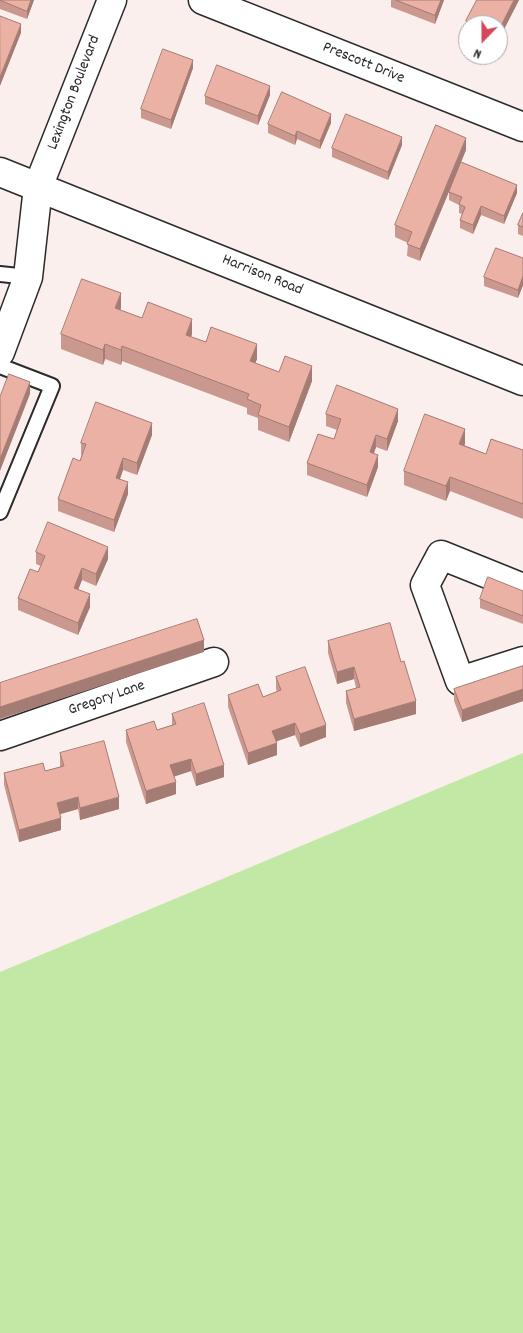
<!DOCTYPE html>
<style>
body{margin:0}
#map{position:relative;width:523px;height:1333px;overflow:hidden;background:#fbefed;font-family:Dekko,sans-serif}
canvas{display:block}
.north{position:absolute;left:458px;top:15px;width:50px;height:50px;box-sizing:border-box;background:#fff;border:1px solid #aaa;border-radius:50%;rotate:202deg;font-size:14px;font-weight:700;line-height:20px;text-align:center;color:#2b2b2b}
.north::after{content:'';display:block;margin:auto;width:18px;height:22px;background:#d1495b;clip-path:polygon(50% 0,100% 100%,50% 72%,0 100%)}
</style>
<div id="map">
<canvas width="523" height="1333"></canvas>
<div class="north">N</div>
</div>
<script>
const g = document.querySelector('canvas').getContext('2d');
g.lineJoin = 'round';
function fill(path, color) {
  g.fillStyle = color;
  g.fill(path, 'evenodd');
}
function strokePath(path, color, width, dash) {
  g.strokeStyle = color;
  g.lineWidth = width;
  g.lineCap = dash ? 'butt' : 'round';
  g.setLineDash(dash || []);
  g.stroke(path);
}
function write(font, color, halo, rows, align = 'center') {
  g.font = font + ' Dekko,sans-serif';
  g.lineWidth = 5;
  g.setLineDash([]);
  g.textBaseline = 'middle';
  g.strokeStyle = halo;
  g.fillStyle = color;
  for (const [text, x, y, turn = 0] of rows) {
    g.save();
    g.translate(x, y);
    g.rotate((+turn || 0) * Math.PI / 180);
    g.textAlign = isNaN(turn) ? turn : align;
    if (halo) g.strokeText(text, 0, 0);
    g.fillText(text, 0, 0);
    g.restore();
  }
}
const green = new Path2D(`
 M523,753v580h-523v-361z`);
const service = new Path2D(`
 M0,274l28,3
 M0,366l52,20 -52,126`);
const minor = new Path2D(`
 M203,0l320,127
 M0,352l28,-75 10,-90 74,-187
 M523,588l-82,-33 -16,30 35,96 63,-20
 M0,736l214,-74`);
const tertiary = new Path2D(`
 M0,172l523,209`);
const wall = new Path2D(`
 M0,0h34l-7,19 -27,-10z
 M391,0h53l-9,24 -44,-17z
 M477,0h42l-21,41v-16h-30v5l-2,-1v-8z
 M193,68l-22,61 -30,-11v-9z
 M270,95l-12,30 -53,-21v-8z
 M331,123l-11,26 -23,-10 -2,6 -27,-12v-9z
 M402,145l-14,35 -56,-23v-9z
 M466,150l-5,12 56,31 -13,31 -23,-9 -8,19 -13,-6v-8l2,-6 -3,-1v-8l-10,-5v-8l-29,69 -13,-5 1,-13 -13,-6v-12z
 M523,213v23l-5,-2v-9z
 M523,258v27l-5,13 -34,-12v-9z
 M121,308l-1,2 22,8 50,16 -1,3 66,22 -2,4 24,9 33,9 -23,61 -31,-12v-12l-11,-4v-6l-125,-47 -1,4 -16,-6 -2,6 -42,-16v-15z
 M326,414l72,7 -11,30 -11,-4 -2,6 4,14 -11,30 -60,-22v-12l27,-24 3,-9 -11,-4z
 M152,435l-15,40 -14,-5 -3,9 8,15 -14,38 -56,-21v-12l22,-38 2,-6h-1v-12z
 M465,444l-1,1 22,9 37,-4v69l-73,-28 -4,10 -42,-16v-14z
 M36,552l72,7 -12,27 -14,-6 -4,10 12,17 -12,28 -60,-25v-12l20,-26 3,-6 -5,-2z
 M523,591v33l-43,-16v-9z
 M328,641l88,73 -62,17 -8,-28v-12l10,-3 -2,-9 -17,5 -9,-31z
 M523,666v35l-61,21 -8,-21v-12z
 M276,677l50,60 -26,10 -5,-12 -19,6 1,14 -29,10 -20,-58v-12l35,2 14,-5 -1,-3z
 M172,714l52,63 -28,9 -5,-15 -17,5 2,18 -30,10 -20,-62v-12h31l15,-5z
 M60,753l59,56 -39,11 -2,-11 -18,5 1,16 -42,12 -15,-57v-12l41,-2 15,-4z`);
const shadedWall = new Path2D(`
 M31,0h3l-7,19v-8z
 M441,0h3l-9,24v-9z
 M514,0h5l-21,41v-9z
 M21,24v9l-21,53v-9z
 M193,60v8l-22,61v-9z
 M270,86v9l-12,30v-9z
 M331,114v9l-11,26v-8z
 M297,131v8l-2,6v-9z
 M402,137v8l-14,35v-8z
 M466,138v12l-46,111v-12z
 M517,185v8l-13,31v-8z
 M481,206v9l-8,19v-9z
 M523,276v9l-5,13v-8z
 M121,293v15l-6,15v-15z
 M192,319v15l-6,16v-15z
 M105,344v15l-2,6v-15z
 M257,344v15l-7,17v-15z
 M122,346v15l-1,4v-15z
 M312,366v15l-23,61v-15z
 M30,382v12l-30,77v-12z
 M398,409v12l-11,30v-12z
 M152,423v12l-15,40v-12z
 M465,429v15l-6,14v-14z
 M376,435v12l-6,17v-12z
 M378,455v12l-11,30v-12z
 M123,458v12l-7,20v-12z
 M450,477v14l-4,10v-15z
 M128,482v12l-14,38v-12z
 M108,547v12l-12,27v-12z
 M82,568v12l-8,20v-12z
 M90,594v13l-12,28v-12z
 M204,640v12l-204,67v-12z
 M354,667v12l-17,5v-12z
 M523,689v12l-61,21v-12z
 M416,701v13l-62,17v-12z
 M295,723v12l-23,8v-12z
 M326,725v12l-26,10v-13z
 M277,743v12l-29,10v-12z
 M191,759v12l-21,7v-13z
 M224,765v12l-28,9v-12z
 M176,782v12l-30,10v-13z
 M78,797v12l-21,6v-12z
 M119,797v12l-39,11v-12z
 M61,818v12l-42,12v-12z`);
const building = new Path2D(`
 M0,0h31l-4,11z
 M396,0h45l-6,15z
 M477,0h37l-16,32v-7h-24l-8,-4z
 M0,16l21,8 -21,53z
 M163,49l30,11 -22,60 -30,-11z
 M217,65l53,21 -12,30 -53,-20z
 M282,92l49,22 -11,27 -23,-10 -2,5 -27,-12z
 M346,114l56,23 -14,35 -56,-24z
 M436,125l30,13 -46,111 -13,-5 5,-12 -17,-7z
 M461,162l56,23 -13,31 -23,-10 -8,19 -13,-5 5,-13 -6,-3 3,-7 -13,-5z
 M523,213v14l-5,-2z
 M496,248l27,10v18l-5,14 -34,-13z
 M82,279l39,14 -6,15 27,10 6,-16 44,17 -6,16 20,7 5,-15 46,17 -7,17 29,11 6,-16 27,10 -23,61 -31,-12 3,-10 -14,-6 2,-5 -127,-48 -1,4 -16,-6 -2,6 -42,-16z
 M9,374l21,8 -30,77v-62z
 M337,385l61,24 -11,30 -11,-4 -6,17 8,3 -11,30 -60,-22 11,-29 16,5 7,-20 -15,-5z
 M96,402l56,21 -15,40 -14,-5 -7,20 12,4 -14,38 -56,-21 15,-41 7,3 6,-17 -5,-1z
 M425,414l40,15 -6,15 27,10 5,-15 32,11v54l-73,-27 -4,9 -42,-15z
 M48,522l60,25 -12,27 -14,-6 -8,20 16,6 -12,29 -60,-25 12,-29 8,3 7,-16 -9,-4z
 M488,577l35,14v25l-43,-17z
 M197,619l7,21 -204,67v-24z
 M390,623l11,39 3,-1 12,40 -62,18 -8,-28 14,-4 -6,-20 -17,5 -9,-31z
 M523,666v23l-61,21 -8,-21z
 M305,667l21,58 -26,9 -5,-11 -23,8 5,12 -29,10 -20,-58 30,-11 5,13 18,-7 -5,-13z
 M204,703l20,62 -28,9 -5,-15 -21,6 6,17 -30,9 -20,-61 28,-9 3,9 19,-6 -4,-10z
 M104,741l15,56 -39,11 -2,-11 -21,6 4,15 -42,12 -15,-57 39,-10 2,8 19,-5 -4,-13z`);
const streetNames = [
 ["Prescott Drive",363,64,22],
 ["Lexington Boulevard",75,93,-69],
 ["Harrison Road",262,276,22],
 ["Gregory Lane",107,699,-19]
];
fill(green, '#c1e9a5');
strokePath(service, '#2b2b2b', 18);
strokePath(minor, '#2b2b2b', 31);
strokePath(tertiary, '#2b2b2b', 31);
strokePath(service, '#fff', 14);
strokePath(minor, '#fff', 28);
strokePath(tertiary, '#fff', 28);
fill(wall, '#ca988e');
fill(shadedWall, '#a47c74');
fill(building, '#ebb1a5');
strokePath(building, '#a47c74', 1);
write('16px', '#2b2b2b', '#fff', streetNames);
</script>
